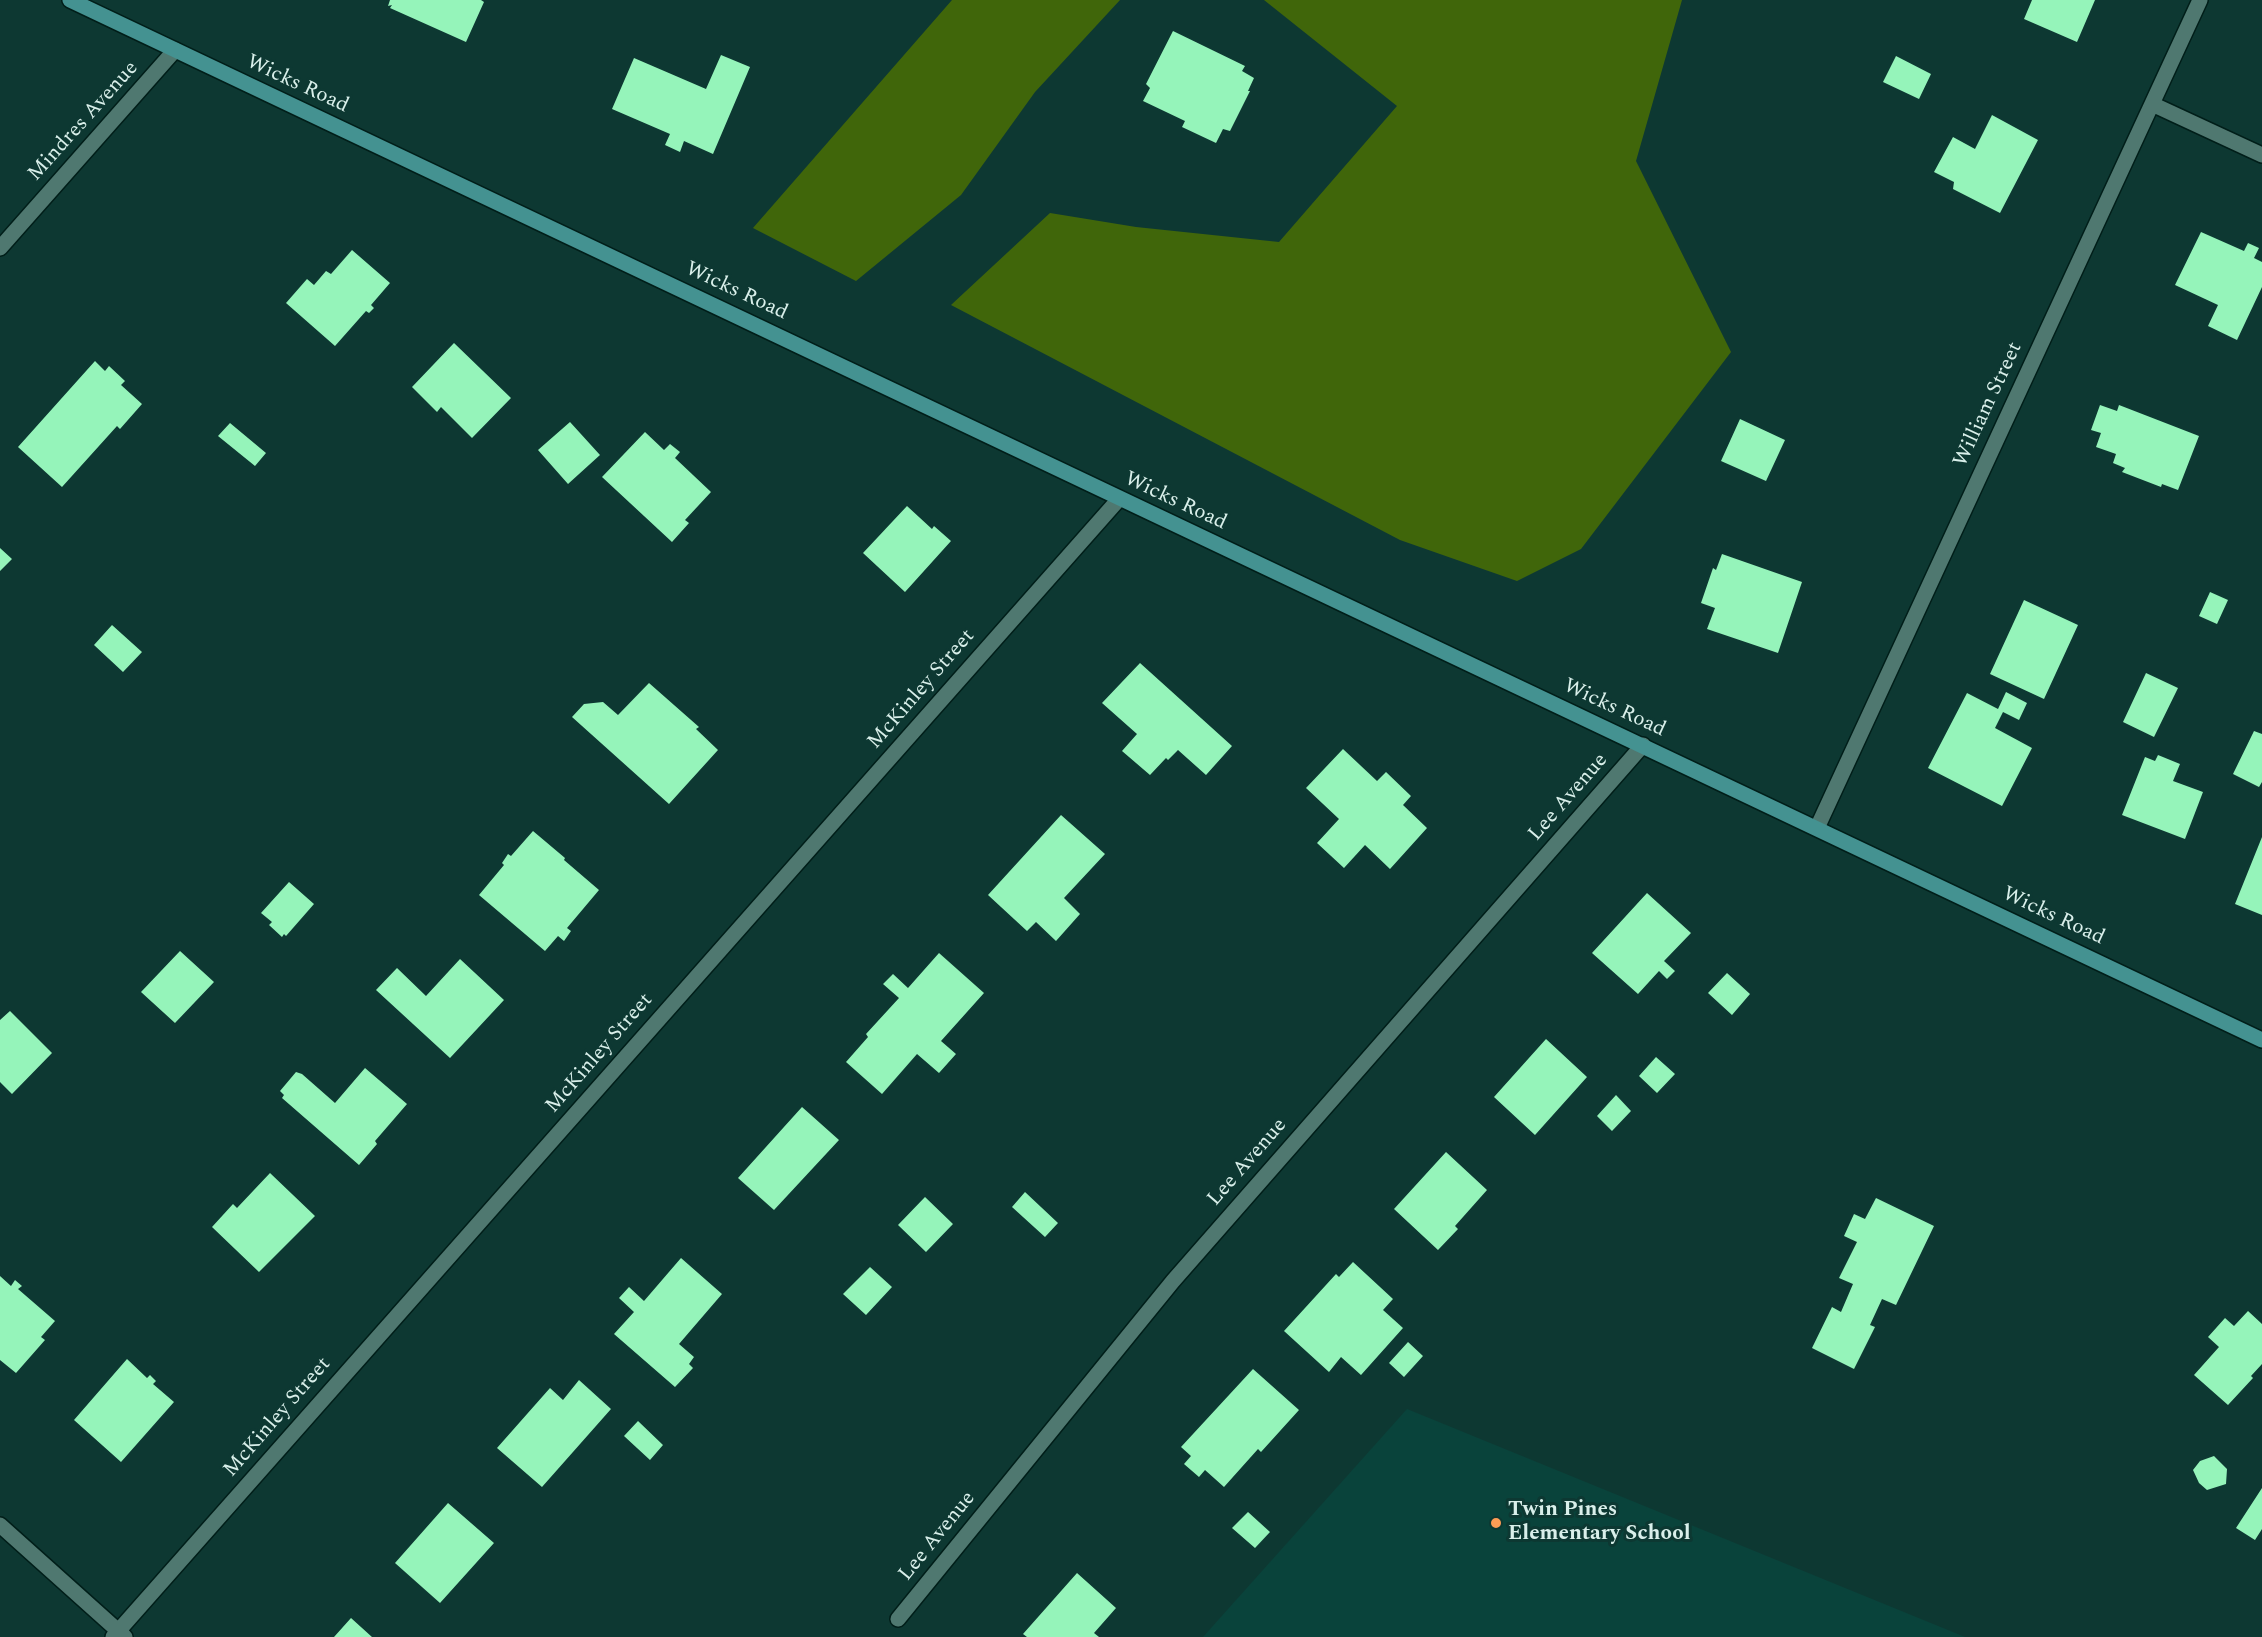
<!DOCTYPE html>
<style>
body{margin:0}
canvas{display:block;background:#0d3832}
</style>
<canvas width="2262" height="1637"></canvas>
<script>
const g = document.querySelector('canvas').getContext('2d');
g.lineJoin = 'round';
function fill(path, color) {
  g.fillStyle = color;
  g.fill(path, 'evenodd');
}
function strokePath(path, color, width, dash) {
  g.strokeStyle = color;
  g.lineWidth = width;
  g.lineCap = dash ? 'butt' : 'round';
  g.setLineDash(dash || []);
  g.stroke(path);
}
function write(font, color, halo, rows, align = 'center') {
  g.font = font + ' Spectral,serif';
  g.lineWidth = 6;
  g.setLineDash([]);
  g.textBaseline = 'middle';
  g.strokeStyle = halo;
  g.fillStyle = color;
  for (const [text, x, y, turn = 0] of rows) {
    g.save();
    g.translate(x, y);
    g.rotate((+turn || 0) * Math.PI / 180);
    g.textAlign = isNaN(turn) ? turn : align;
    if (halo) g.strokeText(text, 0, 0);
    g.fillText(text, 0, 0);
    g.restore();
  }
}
const built = new Path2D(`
 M1407,1409l558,228h-762z`);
const forest = new Path2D(`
 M952,0h168l-85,92 -74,103 -105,86 -103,-53z
 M1264,0h418l-46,161 95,191 -150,197 -64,32 -117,-41 -449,-235 99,-92 86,14 143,15 118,-136z`);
const building = new Path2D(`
 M390,0h91l3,2 -18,40 -76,-34 2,-3 -4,1z
 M2032,0h63l-18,42 -53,-23z
 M1173,31l72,35 -3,5 12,7 -6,13h2l-20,40 -7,-2 -7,14 -34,-16 3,-6 -42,-20 7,-13 -4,-4z
 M721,55l29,12 -37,87 -29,-13 -4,11 -15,-7 5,-11 -58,-25 22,-51 72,31z
 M1896,56l35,18 -12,25 -36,-17z
 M1992,115l46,25 -38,73 -47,-24 1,-7 -20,-10 19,-35 22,12z
 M2201,232l43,19 4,-8 11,5 -5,10 8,4v25l-25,53 -29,-14 10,-21 -43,-20z
 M352,250l38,33 -19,22 3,3 -5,5 -3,-2 -31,35 -49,-43 21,-24 7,6 12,-14 5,3z
 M454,343l57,55 -39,40 -31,-31 -4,5 -25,-25z
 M95,361l10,10 4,-5 16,15 -4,4 21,19 -22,25 -3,-3 -55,61 -44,-40z
 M2100,405l17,6 2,-6 80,31 -21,54 -16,-6 -1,3 -39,-15 3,-4 -12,-5 3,-9 -20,-7 5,-14 -10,-3z
 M1740,419l45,21 -19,41 -45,-20z
 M570,422l30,33 -32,29 -30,-34z
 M230,423l36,30 -11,13 -37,-30z
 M645,432l19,18 6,-6 10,8 -5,6 36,34 -26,28 4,3 -17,19 -70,-65z
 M907,506l25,23 2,-3 17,15 -46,51 -42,-39z
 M0,548l12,11 -12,12z
 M1722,554l80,28 -24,71 -71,-24 8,-21 -14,-5 12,-35 3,2z
 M2210,592l18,8 -11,24 -18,-8z
 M2024,600l54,25 -34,74 -54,-25z
 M112,625l30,27 -19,20 -29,-27z
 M1140,663l92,83 -26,29 -28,-25 -10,10 -2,-2 -16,17 -28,-24 15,-17 -35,-31z
 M2146,673l32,15 -24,49 -31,-15z
 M649,683l50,44 -3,2 22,21 -49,54 -97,-87 12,-13 19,-2 15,13z
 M2006,692l21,11 -8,17 -16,-8 -8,16 37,20 -30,58 -74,-38 39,-75 31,16z
 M2254,731l8,3v48l-3,5 -26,-13z
 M1343,749l34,32 9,-9 25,24 -8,9 24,23 -37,41 -25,-24 -21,23 -27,-25 22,-24 -33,-31z
 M2158,755l22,9 -7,17 30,11 -18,47 -63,-24 23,-58 10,4z
 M1061,815l44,39 -41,44 16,16 -24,27 -20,-19 -9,9 -39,-36z
 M533,831l32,27 -1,2 35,30 -32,38 4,3 -7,10 -6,-5 -13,15 -66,-56 25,-30 -2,-2 6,-9 3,2z
 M2262,837v78l-27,-11z
 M289,882l25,22 -28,32 -2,-2 -2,3 -13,-12 3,-3 -11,-9z
 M1647,893l44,40 -27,28 11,10 -8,8 -8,-8 -21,23 -46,-41z
 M180,951l34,31 -39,41 -34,-31z
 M939,953l45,40 -43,48 15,13 -17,19 -22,-19 -35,40 -36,-32 22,-25 -2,-3 33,-36 -16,-14 10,-10 15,14z
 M460,959l44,41 -54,58 -74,-68 21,-22 29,28z
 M1727,973l23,21 -18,21 -24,-22z
 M10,1011l42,42 -40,41 -12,-12v-62z
 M1546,1039l41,38 -52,58 -41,-38z
 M1656,1057l19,17 -18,19 -18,-17z
 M365,1068l42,36 -32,37 2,3 -18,21 -77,-67 2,-3 -4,-4 16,-19 6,2 33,29z
 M1616,1095l15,16 -19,20 -15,-15z
 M802,1107l37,33 -65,70 -36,-32z
 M1446,1152l41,38 -32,36 3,3 -20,21 -44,-41z
 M270,1173l45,43 -56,56 -47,-45 21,-23 4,4z
 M1025,1192l33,31 -13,14 -33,-30z
 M925,1197l28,27 -27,28 -28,-27z
 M1876,1198l58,28 -38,79 -14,-6 -12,26 5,2 -21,42 -42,-21 20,-41 9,5 12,-28 -14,-6 18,-36 -13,-6 10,-22 11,5z
 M681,1258l41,36 -43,50 15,13 -5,7 4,4 -18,19 -61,-53 20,-22 -15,-14 10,-11 15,14z
 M1353,1262l40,37 -10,11 20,18 -42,47 -20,-18 -12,15 -45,-41 52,-57 3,3z
 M870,1267l22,20 -26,28 -23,-21z
 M0,1276l11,10 4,-6 7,6 -4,3 37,32 -14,16 4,3 -29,33 -16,-13z
 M2248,1311l14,13v40l-11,12 2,2 -25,27 -34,-30 25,-28 -11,-10 17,-19 9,8z
 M1408,1342l15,14 -19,21 -15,-14z
 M127,1359l20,19 3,-3 6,6 -3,3 21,18 -53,60 -47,-42z
 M1253,1369l46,41 -38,42 -3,-3 -34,38 -19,-17 -6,7 -15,-13 7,-8 -10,-9z
 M579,1380l32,29 -69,78 -45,-39 53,-60 13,12z
 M638,1421l25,24 -13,15 -26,-24z
 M2214,1456l13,13 -1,15 -19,6 -8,-7 -6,-13 7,-9z
 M2262,1488v41l-7,11 -19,-12z
 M448,1503l46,40 -54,60 -45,-40z
 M1248,1512l22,20 -15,16 -23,-20z
 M1077,1573l39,35 -22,25 5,4h-72l-4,-3z
 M351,1618l21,19h-38z`);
const minor = new Path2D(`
 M2152,104l110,51
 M0,248l175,-198
 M1817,828l383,-828
 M0,1525l125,112
 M898,1619l275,-338 470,-536
 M113,1637l1006,-1138`);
const secondary = new Path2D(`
 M70,0l2192,1040`);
const markers = [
 [1496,1523,6,"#fd9d55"]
];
const streetNames = [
 ["Wicks Road",297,85,25],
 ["Mindres Avenue",84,122,-48],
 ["Wicks Road",736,292,25],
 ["William Street",1989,405,-65],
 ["Wicks Road",1175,502,25],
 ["McKinley Street",922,690,-49],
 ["Wicks Road",1614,709,25],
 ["Lee Avenue",1569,798,-49],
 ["Wicks Road",2053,917,25],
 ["McKinley Street",600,1054,-49],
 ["Lee Avenue",1248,1163,-49],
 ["McKinley Street",278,1418,-49],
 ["Lee Avenue",938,1537,-51]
];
const poiNames = [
 ["Twin Pines",1508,1511],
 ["Elementary School",1508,1535]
];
fill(built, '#09433b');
fill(forest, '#40660a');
fill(building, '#95f4ba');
strokePath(minor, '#001e19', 18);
strokePath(secondary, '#001e19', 18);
strokePath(minor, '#4f7870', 15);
strokePath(secondary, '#449291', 15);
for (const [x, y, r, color] of markers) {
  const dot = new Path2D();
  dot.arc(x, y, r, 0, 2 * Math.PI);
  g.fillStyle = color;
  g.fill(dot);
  strokePath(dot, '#0d3832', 2);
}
write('21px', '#d9efea', '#0d3832', streetNames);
write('bold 21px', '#d9efea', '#0d3832', poiNames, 'left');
</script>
